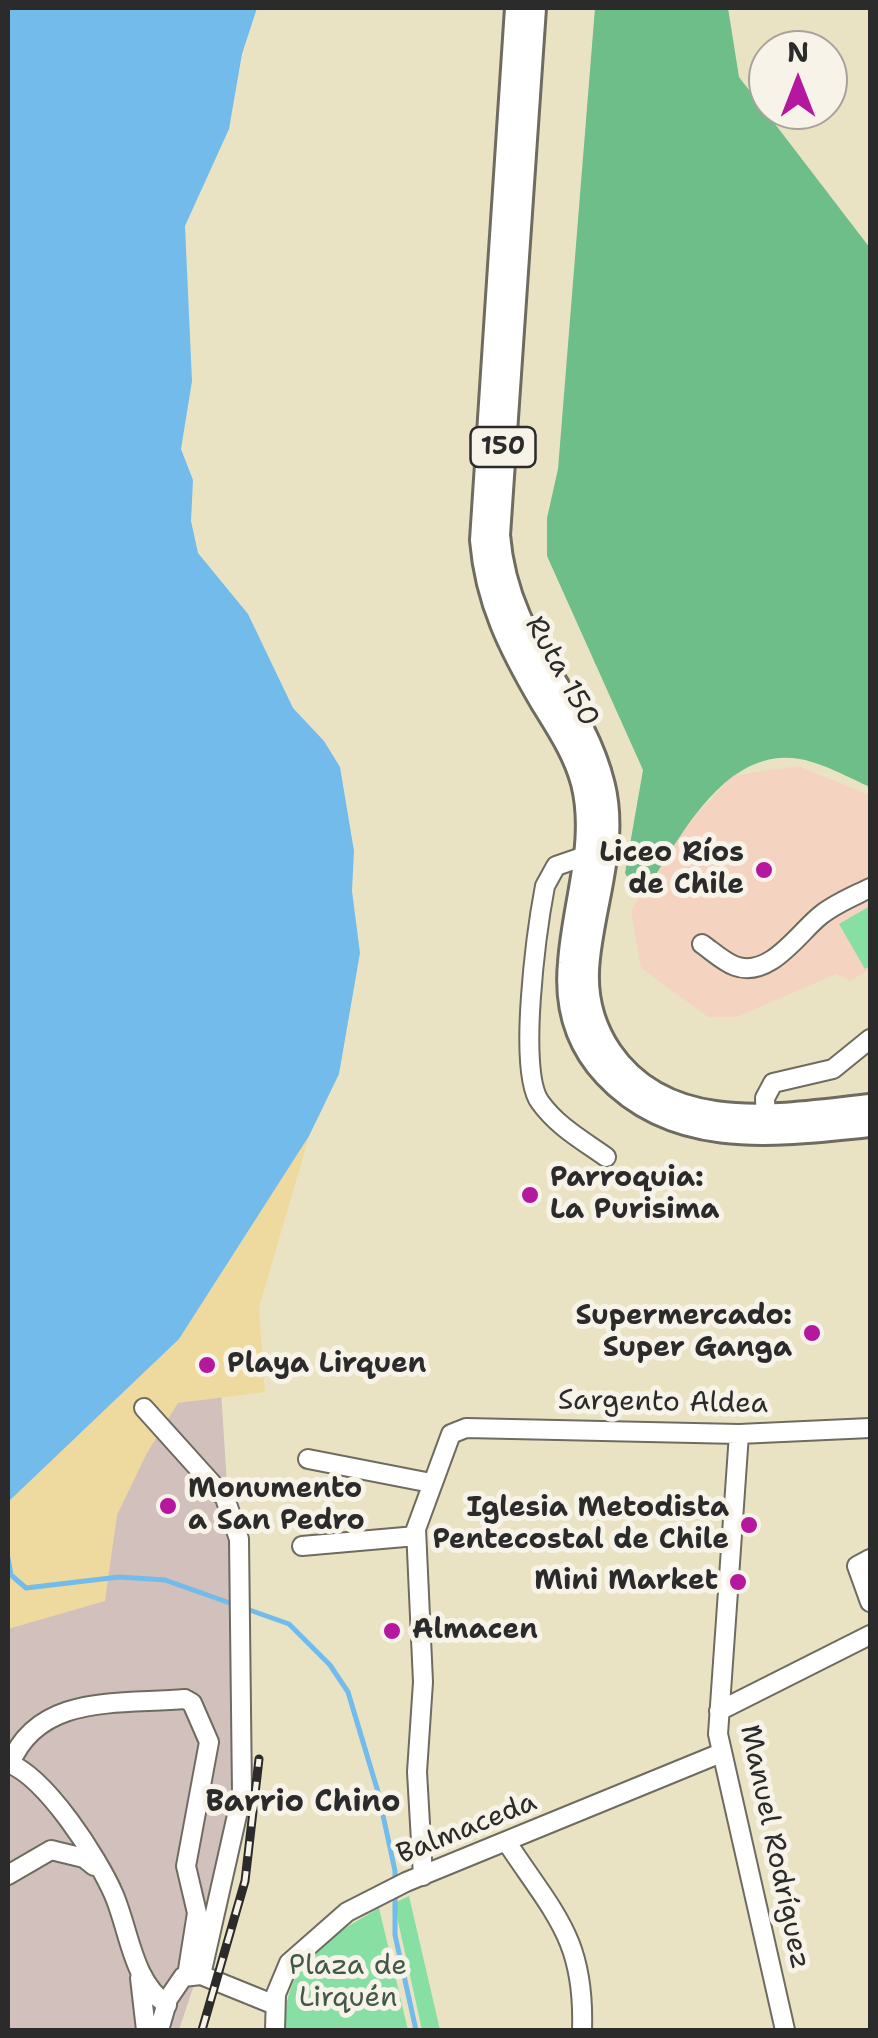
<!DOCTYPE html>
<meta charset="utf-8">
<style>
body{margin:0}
#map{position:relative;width:878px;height:2038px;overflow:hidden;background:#eae3c3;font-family:"Shantell Sans",sans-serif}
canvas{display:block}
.frame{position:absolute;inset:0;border:10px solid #2b2b2b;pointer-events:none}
.north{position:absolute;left:748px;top:30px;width:100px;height:100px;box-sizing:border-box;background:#f7f3e8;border:2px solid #a5a39c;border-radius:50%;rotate:0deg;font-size:28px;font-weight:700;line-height:40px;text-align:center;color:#2b2b2b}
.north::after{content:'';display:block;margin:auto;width:35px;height:45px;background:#b5179e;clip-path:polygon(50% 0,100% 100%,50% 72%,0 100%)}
</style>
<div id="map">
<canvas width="878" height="2038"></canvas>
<div class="frame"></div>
<div class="north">N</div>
</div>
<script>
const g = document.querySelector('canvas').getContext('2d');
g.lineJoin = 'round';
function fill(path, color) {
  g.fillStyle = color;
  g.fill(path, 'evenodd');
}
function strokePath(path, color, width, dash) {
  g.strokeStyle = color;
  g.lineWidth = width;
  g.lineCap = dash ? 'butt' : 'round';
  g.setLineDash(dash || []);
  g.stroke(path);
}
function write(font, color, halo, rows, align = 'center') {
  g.font = font + ' "Shantell Sans",sans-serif';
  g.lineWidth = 10;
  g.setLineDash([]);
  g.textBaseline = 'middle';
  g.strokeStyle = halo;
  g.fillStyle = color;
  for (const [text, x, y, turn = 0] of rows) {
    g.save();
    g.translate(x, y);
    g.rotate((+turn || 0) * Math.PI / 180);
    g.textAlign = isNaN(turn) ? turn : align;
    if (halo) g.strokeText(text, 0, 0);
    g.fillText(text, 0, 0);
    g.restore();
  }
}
const built = new Path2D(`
 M798,766l72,29v174l-20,12 -14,-7 -99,43h-29l-67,-49 -10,-57 52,-82 49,-53z`);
const industrial = new Path2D(`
 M179,1339l40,20 26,412 -41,184 -25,75h-171v-528z`);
const green = new Path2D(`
 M870,906v60l-5,3 -26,-45z
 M409,1896l31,134h-18l-28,-127z
 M379,1908l29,122h-123c-2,-68 43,-92 94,-122z`);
const forest = new Path2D(`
 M595,8h133l11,69 131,171v539c-18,-8 -38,-19 -58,-25 -77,-24 -124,61 -158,116l-23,6 -6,-11 18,-103 -96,-214v-38l11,-49z`);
const sand = new Path2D(`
 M309,1136l-50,172 6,84 -87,11 -31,50 -30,62 -12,86 -97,28v-127l171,-163z`);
const water = new Path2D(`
 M8,8h249l-15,46 -13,75 -44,97 7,155 -11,68 12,31 -2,41 7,32 50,61 45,94 31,33 16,26 14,84 -2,40 8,62 -21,121 -30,62 -130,203 -171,163z`);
const stream = new Path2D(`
 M8,1558l3,17 15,13 93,-11 46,3 124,44 41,41 18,27 30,100 17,79v64l21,95`);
const minor = new Path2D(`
 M585,856l-29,10 -11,20c-8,42 -28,185 -5,216 17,24 42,38 66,55
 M702,944c10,7 22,18 33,22 35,13 64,-34 86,-51 15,-12 33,-19 49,-27
 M766,1124l-1,-26 8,-15 60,-14 37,-30
 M144,1408l81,90 14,41 3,254 -41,182
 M739,1434l-21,300 67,296
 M308,1459l123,24
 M302,1546l114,-10
 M870,1559l-13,7 13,36
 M719,1711l151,-76
 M8,1763c38,14 90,95 106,132 16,38 18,85 53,110
 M10,1764c29,-71 109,-59 175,-65l7,4 17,39 -23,124 11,47 -10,63
 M508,1844c47,71 77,96 74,186
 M8,1875l43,-25 33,8 10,8
 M423,1876l-6,-104 6,-90 -7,-153 35,-95 15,-6 273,6 131,-6
 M140,1978l6,52
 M159,2030l9,-31 15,-22 18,-2 74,30
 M275,2030l1,-36 13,-31 58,-51 59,-30 315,-129`);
const major = new Path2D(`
 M517,8l-35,532c5,62 29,109 60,162 16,26 33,51 41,81 15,60 -9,120 -13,180 -4,42 7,81 36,112 70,75 173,59 264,50
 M534,8l-36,527c9,111 82,156 105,250 14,58 -9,115 -15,173 -4,33 3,66 22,94 59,86 173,63 260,54`);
const rail = new Path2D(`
 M202,2030l43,-149 14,-122`);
const markers = [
 [764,870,10,"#b5179e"],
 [530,1195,10,"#b5179e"],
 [812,1333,10,"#b5179e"],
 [207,1365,10,"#b5179e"],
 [168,1506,10,"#b5179e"],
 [749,1525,10,"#b5179e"],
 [738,1582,10,"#b5179e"],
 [392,1631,10,"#b5179e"]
];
const shields = [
 [503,447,65]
];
const shieldNames = [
 ["150",503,447]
];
const streetNames = [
 ["Ruta 150",561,672,61],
 ["Sargento Aldea",663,1403,1],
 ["Balmaceda",467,1829,-22],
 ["Manuel Rodríguez",774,1847,78]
];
const poiNames = [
 ["Liceo Ríos",744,854],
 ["de Chile",744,886],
 ["Parroquia:",550,1179,"left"],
 ["La Purisima",550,1211,"left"],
 ["Supermercado:",792,1317],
 ["Super Ganga",792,1349],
 ["Playa Lirquen",227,1365,"left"],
 ["Monumento",188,1490,"left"],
 ["a San Pedro",188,1522,"left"],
 ["Iglesia Metodista",729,1509],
 ["Pentecostal de Chile",729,1541],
 ["Mini Market",718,1582],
 ["Almacen",412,1631,"left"]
];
const parkNames = [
 ["Plaza de",348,1967],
 ["Lirquén",348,1999]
];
const neighbourhoodNames = [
 ["Barrio Chino",303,1803]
];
fill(built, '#f5d3c1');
fill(industrial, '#d1c0bc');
fill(green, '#88dfa3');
fill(forest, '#6ebe89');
fill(sand, '#eeda9e');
fill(water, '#73bbeb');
strokePath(stream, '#73bbeb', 5);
strokePath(minor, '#6e6b60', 22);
strokePath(major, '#6e6b60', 28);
strokePath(minor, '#fff', 18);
strokePath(major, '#fff', 22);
strokePath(rail, '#2b2b2b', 9);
strokePath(rail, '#f7f3e8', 5, [15]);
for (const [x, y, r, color] of markers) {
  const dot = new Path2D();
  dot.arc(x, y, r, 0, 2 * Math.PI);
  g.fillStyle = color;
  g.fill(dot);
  strokePath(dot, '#f7f3e8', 4);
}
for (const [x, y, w] of shields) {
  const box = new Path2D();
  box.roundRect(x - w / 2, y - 20, w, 40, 8);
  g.fillStyle = '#f7f3e8';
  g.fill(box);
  strokePath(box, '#2b2b2b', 2.5);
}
write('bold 25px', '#2b2b2b', null, shieldNames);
write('28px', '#2b2b2b', '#f7f3e8', streetNames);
write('bold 28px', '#2b2b2b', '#f7f3e8', poiNames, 'right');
write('28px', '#425849', '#f7f3e8', parkNames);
write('bold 30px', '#2b2b2b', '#f7f3e8', neighbourhoodNames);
</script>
